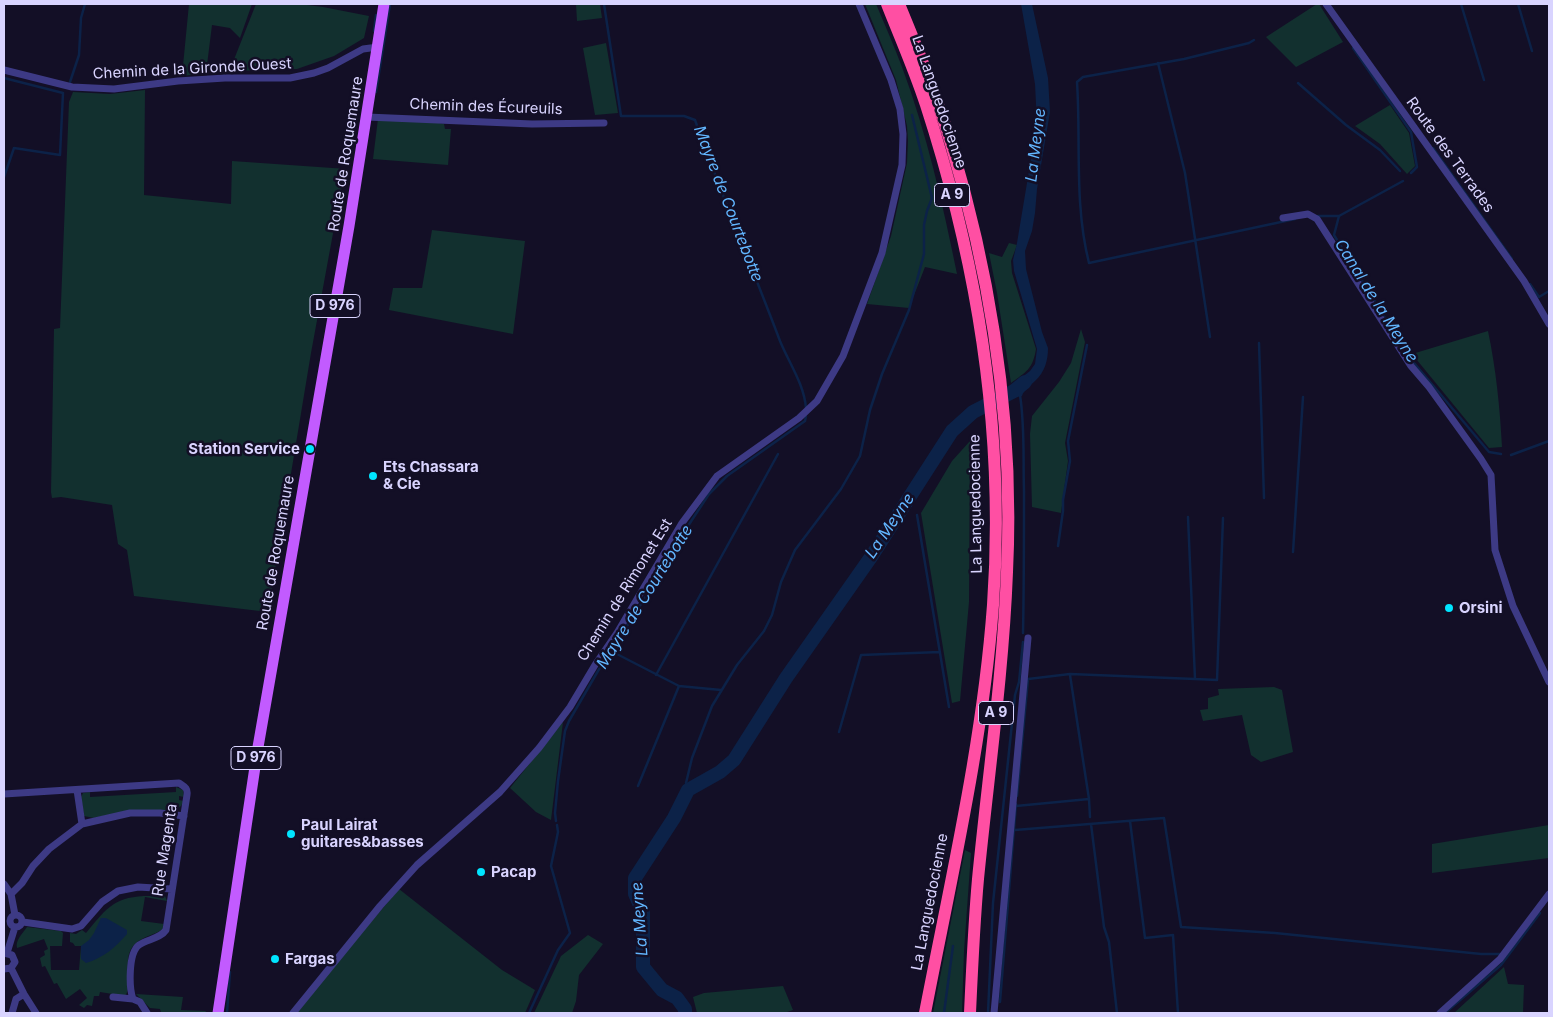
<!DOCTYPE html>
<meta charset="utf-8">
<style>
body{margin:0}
#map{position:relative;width:1553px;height:1017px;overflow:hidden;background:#130f26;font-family:Inter,sans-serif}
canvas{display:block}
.frame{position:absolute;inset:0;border:5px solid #d9d4ff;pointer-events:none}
</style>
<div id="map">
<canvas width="1553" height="1017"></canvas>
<div class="frame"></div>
</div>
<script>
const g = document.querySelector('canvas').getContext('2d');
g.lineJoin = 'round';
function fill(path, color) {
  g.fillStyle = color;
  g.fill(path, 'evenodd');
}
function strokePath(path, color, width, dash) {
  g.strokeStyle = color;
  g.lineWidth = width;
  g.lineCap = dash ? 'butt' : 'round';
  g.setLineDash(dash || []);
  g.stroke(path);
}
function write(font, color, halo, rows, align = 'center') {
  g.font = font + ' Inter,sans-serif';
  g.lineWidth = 5;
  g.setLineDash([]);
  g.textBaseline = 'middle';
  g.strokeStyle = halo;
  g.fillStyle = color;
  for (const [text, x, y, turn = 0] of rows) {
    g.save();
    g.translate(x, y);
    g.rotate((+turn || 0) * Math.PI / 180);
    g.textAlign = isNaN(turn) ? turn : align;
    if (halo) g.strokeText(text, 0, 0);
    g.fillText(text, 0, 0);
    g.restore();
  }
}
const green = new Path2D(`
 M189,4h63l-12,34 -10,-10 -18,-3 -6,48 -24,3z
 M256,4h43l24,3 46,9 -5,22 -30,18 -37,13 -64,2v-9z
 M576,4h24l2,14 -25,3z
 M865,4h11c9,21 18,42 26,63 25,67 41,138 55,207l-32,-7 -16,41 -42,-4 24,-68 16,-73 1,-22 -1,-15 -11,-46z
 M1317,4h2l24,38 -47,25 -30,-30z
 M606,43l12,70 -23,2 -12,-67z
 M145,90l-1,105 87,9 1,-43 115,8 -11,41v7l-25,136 -43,259 -134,-16 -7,-46 -9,-6 -6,-39 -51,-8 -9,1 -1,-6 3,-163 6,-1 9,-226 4,-10 37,2z
 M1390,105l19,28 6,33 -8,8 -27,-30 -25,-18z
 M378,119l51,2 15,3 1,5h6l-3,36 -75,-6z
 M432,230l93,11 -12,93 -124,-24 4,-22h29z
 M1009,243l8,2 -6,16 1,12 24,76c-3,20 -10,23 -25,34l-14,-90 -8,-40 13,4z
 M1081,329l4,13 -20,101 3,18 -7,52 -29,-6 -2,-73 2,-18 27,-34 12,-19z
 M1488,331c8,38 12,77 14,116l-13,1 -77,-94z
 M970,441l-1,161 -9,99 -8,2 -31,-190 31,-52z
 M1274,687l8,3 11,62 -32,10 -10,-7 -9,-40 -39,6 -3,-11 8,-1v-11l11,-3 -1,-6z
 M563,722l-12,98 -15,-8 -26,-24z
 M176,787l7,3 1,7 -5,-1v4l5,1 -3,5 -5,4h-43l-39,8 -10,-2 -3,-19 2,-4 7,-1v5l86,-5z
 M1549,825v33l-117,15v-29z
 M965,850l6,3 -7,98 -2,62h-29z
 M399,889l103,81 33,20 -10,23h-228l51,-64z
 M157,891l8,5 2,5 -22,-4 -4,24 23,3 -1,5c-8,6 -20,7 -28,15 -15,14 0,39 -10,52l-25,-4 -1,4h-5l-2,10 -5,-1 -3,3 -5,-3 8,-7 -7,-9 -14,10 -9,-16 -3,1 -9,-18 -3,1 -2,-9 5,-3 -1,-4 4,-2 -4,-10 -27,9c-2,-8 6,-15 10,-21l34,4 2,2 -1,13h-12l1,24h28l2,-24h-6l-2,-3 -3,-1v-9l6,1 6,-4 4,3c23,-28 30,-38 69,-37z
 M588,935l15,9 -24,31 -3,26 -4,12h-38l27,-57z
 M1504,967l4,17 16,1 -1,28h-69z
 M783,986l10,24 -9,3h-87l-4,-16 11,-4z
 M136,994l47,3 -2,13 25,1 -1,2h-37l-7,-1 -1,-3 -10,-1z`);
const water = new Path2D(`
 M1021,4h11l16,74 2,34 -13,77 -2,24 -3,18 -7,20 1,18 16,63 6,16c0,12 -3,24 -13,33 -5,5 -11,8 -13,15l-11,2 -1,-11 20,-16 5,-7 2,-15 -23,-78 -1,-11 4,-17 20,-120 -2,-39z
 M101,918h5l21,12v4c-12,14 -24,24 -41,29l-5,-4v-13l8,-6 5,-7z`);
const stream = new Path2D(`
 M604,4l17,112h63l11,4c26,74 57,147 85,221 9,22 24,43 26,67
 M1461,4l23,76
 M1518,4l14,47
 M374,31l2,-16
 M1254,40l-5,3 -65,16 -101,18 -6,5c4,60 -3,122 12,181l206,-44
 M1353,48l58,84 6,35 -6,6
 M1158,63l27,110 25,164
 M4,78l59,15
 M70,82l9,-27 2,-37 4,-14
 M1298,83l48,42 34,25 20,21
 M376,92l14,-88
 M1433,148l79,111
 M4,177l10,-29 46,7 3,-62
 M1318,216h21
 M1530,284l9,13 10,-6
 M1393,331l-59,-96 5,-19 64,-35
 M1259,343l5,155
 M1409,357l80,95 12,2
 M1020,395c5,32 3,64 4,96 0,47 0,95 -1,142
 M1511,455l38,-14
 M917,515l32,192
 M1188,517l7,162 22,1 6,-162
 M1058,546l5,-35v-11l7,-39 -2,-20 19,-96
 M1293,552l10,-155
 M611,651l68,35 42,4
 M656,675l122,-221
 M1070,675l19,124
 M839,732l22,-77 79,-3
 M638,786l41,-100
 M688,790l-2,-7 6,-25 20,-52 25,-41 27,-34 8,-16 9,-33 14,-32 46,-61 19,-33 10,-46 12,-36 27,-64 15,-56v-29l3,-14 5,-13 -20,-83
 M1017,796l11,-117 42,-5 125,5
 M1016,806l73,-7 1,18
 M556,821l-1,-8 3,-32 7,-50 4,-10 29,-50 52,-81 17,-32 42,-64 18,-18 78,-55 1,-5
 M1130,821l15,117 28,-3 5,78
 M1091,824l13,103 5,15 8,71
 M1015,830l149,-12 17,109 94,6 206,21h20
 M1000,1002l16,-198
 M227,1013l3,-41
 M529,1013l29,-63 12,-17 -19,-67 7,-34 -1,-7
 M944,1013l9,-67
 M988,1013l5,-110 22,-208 4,-13 4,-40
 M1445,1013l56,-48 39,-52`);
const river = new Path2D(`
 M685,1013v-4l-8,-11 -15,-8 -19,-23v-55l-8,-18v-16l39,-60 14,-28 32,-18 14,-12 52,-82 85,-121 81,-126 21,-19 41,-21 11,-9`);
const minor = new Path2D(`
 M1326,4l198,277 25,43
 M4,70l68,17 42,2 64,-8 47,-3h65l24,-5 14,-5 35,-19 15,-2
 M367,117l165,7 72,-1
 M1283,218l25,-4 9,5 94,147 18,21 52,72 10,16 4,75 18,56 36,76
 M77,790l5,34
 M4,794l175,-11c6,4 9,5 8,12l-21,135c-6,9 -19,9 -27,15 -11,8 -10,43 -6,54l7,3 7,11
 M4,884l7,10 4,21
 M11,894l11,-11 11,-17 16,-17 33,-25 48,-11h30l24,3
 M10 921a6 6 0 1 1 12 0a6 6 0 1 1-12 0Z
 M23,922l49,7 9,-3 21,-24 16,-11 20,-4 34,2
 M4,953l8,2 3,7 -4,6 -7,1
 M7,953l8,-26
 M11,968l13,26 12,19
 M113,997l20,2
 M12,1013l4,-14 8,-5
 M293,1013l87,-107 37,-41 83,-73 39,-44 31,-41 25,-42 22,-32 65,-110 35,-47 82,-58 18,-17 26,-45 39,-103 20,-88 1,-31 -3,-25 -9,-29 -32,-76
 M994,1013l34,-375
 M1440,1013l60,-54 49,-65`);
const primary = new Path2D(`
 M218,1013l40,-266 91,-521 35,-222`);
const motorway = new Path2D(`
 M887,4c13,33 28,67 39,101 52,160 79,331 67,500 -10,137 -42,273 -68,408
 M899,4c19,46 38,92 52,140 41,137 63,284 56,428 -4,103 -19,205 -29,307 -4,45 -6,90 -8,134`);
const markers = [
 [310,449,5,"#00e5ff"],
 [373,476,5,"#00e5ff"],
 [1449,608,5,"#00e5ff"],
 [291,834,5,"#00e5ff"],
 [481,872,5,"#00e5ff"],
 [275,959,5,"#00e5ff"]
];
const shields = [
 [952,195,35],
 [335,306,50],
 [996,713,35],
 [256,758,50]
];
const shieldNames = [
 ["A 9",952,195],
 ["D 976",335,306],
 ["A 9",996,713],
 ["D 976",256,758]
];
const streetNames = [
 ["Chemin de la Gironde Ouest",192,69,-3],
 ["La Languedocienne",939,102,71],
 ["Chemin des Écureuils",486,107,2],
 ["Route de Roquemaure",346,154,-81],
 ["Route des Terrades",1450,155,54],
 ["La Languedocienne",976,504,-91],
 ["Route de Roquemaure",276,553,-80],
 ["Chemin de Rimonet Est",625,590,-58],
 ["Rue Magenta",165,850,-81],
 ["La Languedocienne",930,902,-79]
];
const poiNames = [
 ["Station Service",300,449,"right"],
 ["Ets Chassara",383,467],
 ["& Cie",383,484],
 ["Orsini",1459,608],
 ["Paul Lairat",301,825],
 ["guitares&basses",301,842],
 ["Pacap",491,872],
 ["Fargas",285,959]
];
const waterNames = [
 ["La Meyne",1036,145,-83],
 ["Mayre de Courtebotte",728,204,69],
 ["Canal de la Meyne",1376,301,58],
 ["La Meyne",890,526,-56],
 ["Mayre de Courtebotte",645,597,-58],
 ["La Meyne",640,919,-94]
];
fill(green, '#12302f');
fill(water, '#0c2248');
strokePath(stream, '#0c2248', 2.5);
strokePath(river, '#0c2248', 14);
strokePath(minor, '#3d3a85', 7);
strokePath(primary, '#c25bff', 11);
strokePath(motorway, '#ff4fa3', 12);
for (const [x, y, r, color] of markers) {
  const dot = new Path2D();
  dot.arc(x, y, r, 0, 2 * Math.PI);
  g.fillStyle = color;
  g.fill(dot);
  strokePath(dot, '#130f26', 2);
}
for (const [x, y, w] of shields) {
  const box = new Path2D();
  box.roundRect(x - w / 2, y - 11.5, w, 23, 4);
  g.fillStyle = '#130f26';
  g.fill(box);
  strokePath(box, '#d9d4ff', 1);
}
write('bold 14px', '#d9d4ff', null, shieldNames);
write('15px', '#d9d4ff', '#130f26', streetNames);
write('bold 15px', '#d9d4ff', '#130f26', poiNames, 'left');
write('italic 16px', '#62b6ff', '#130f26', waterNames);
</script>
